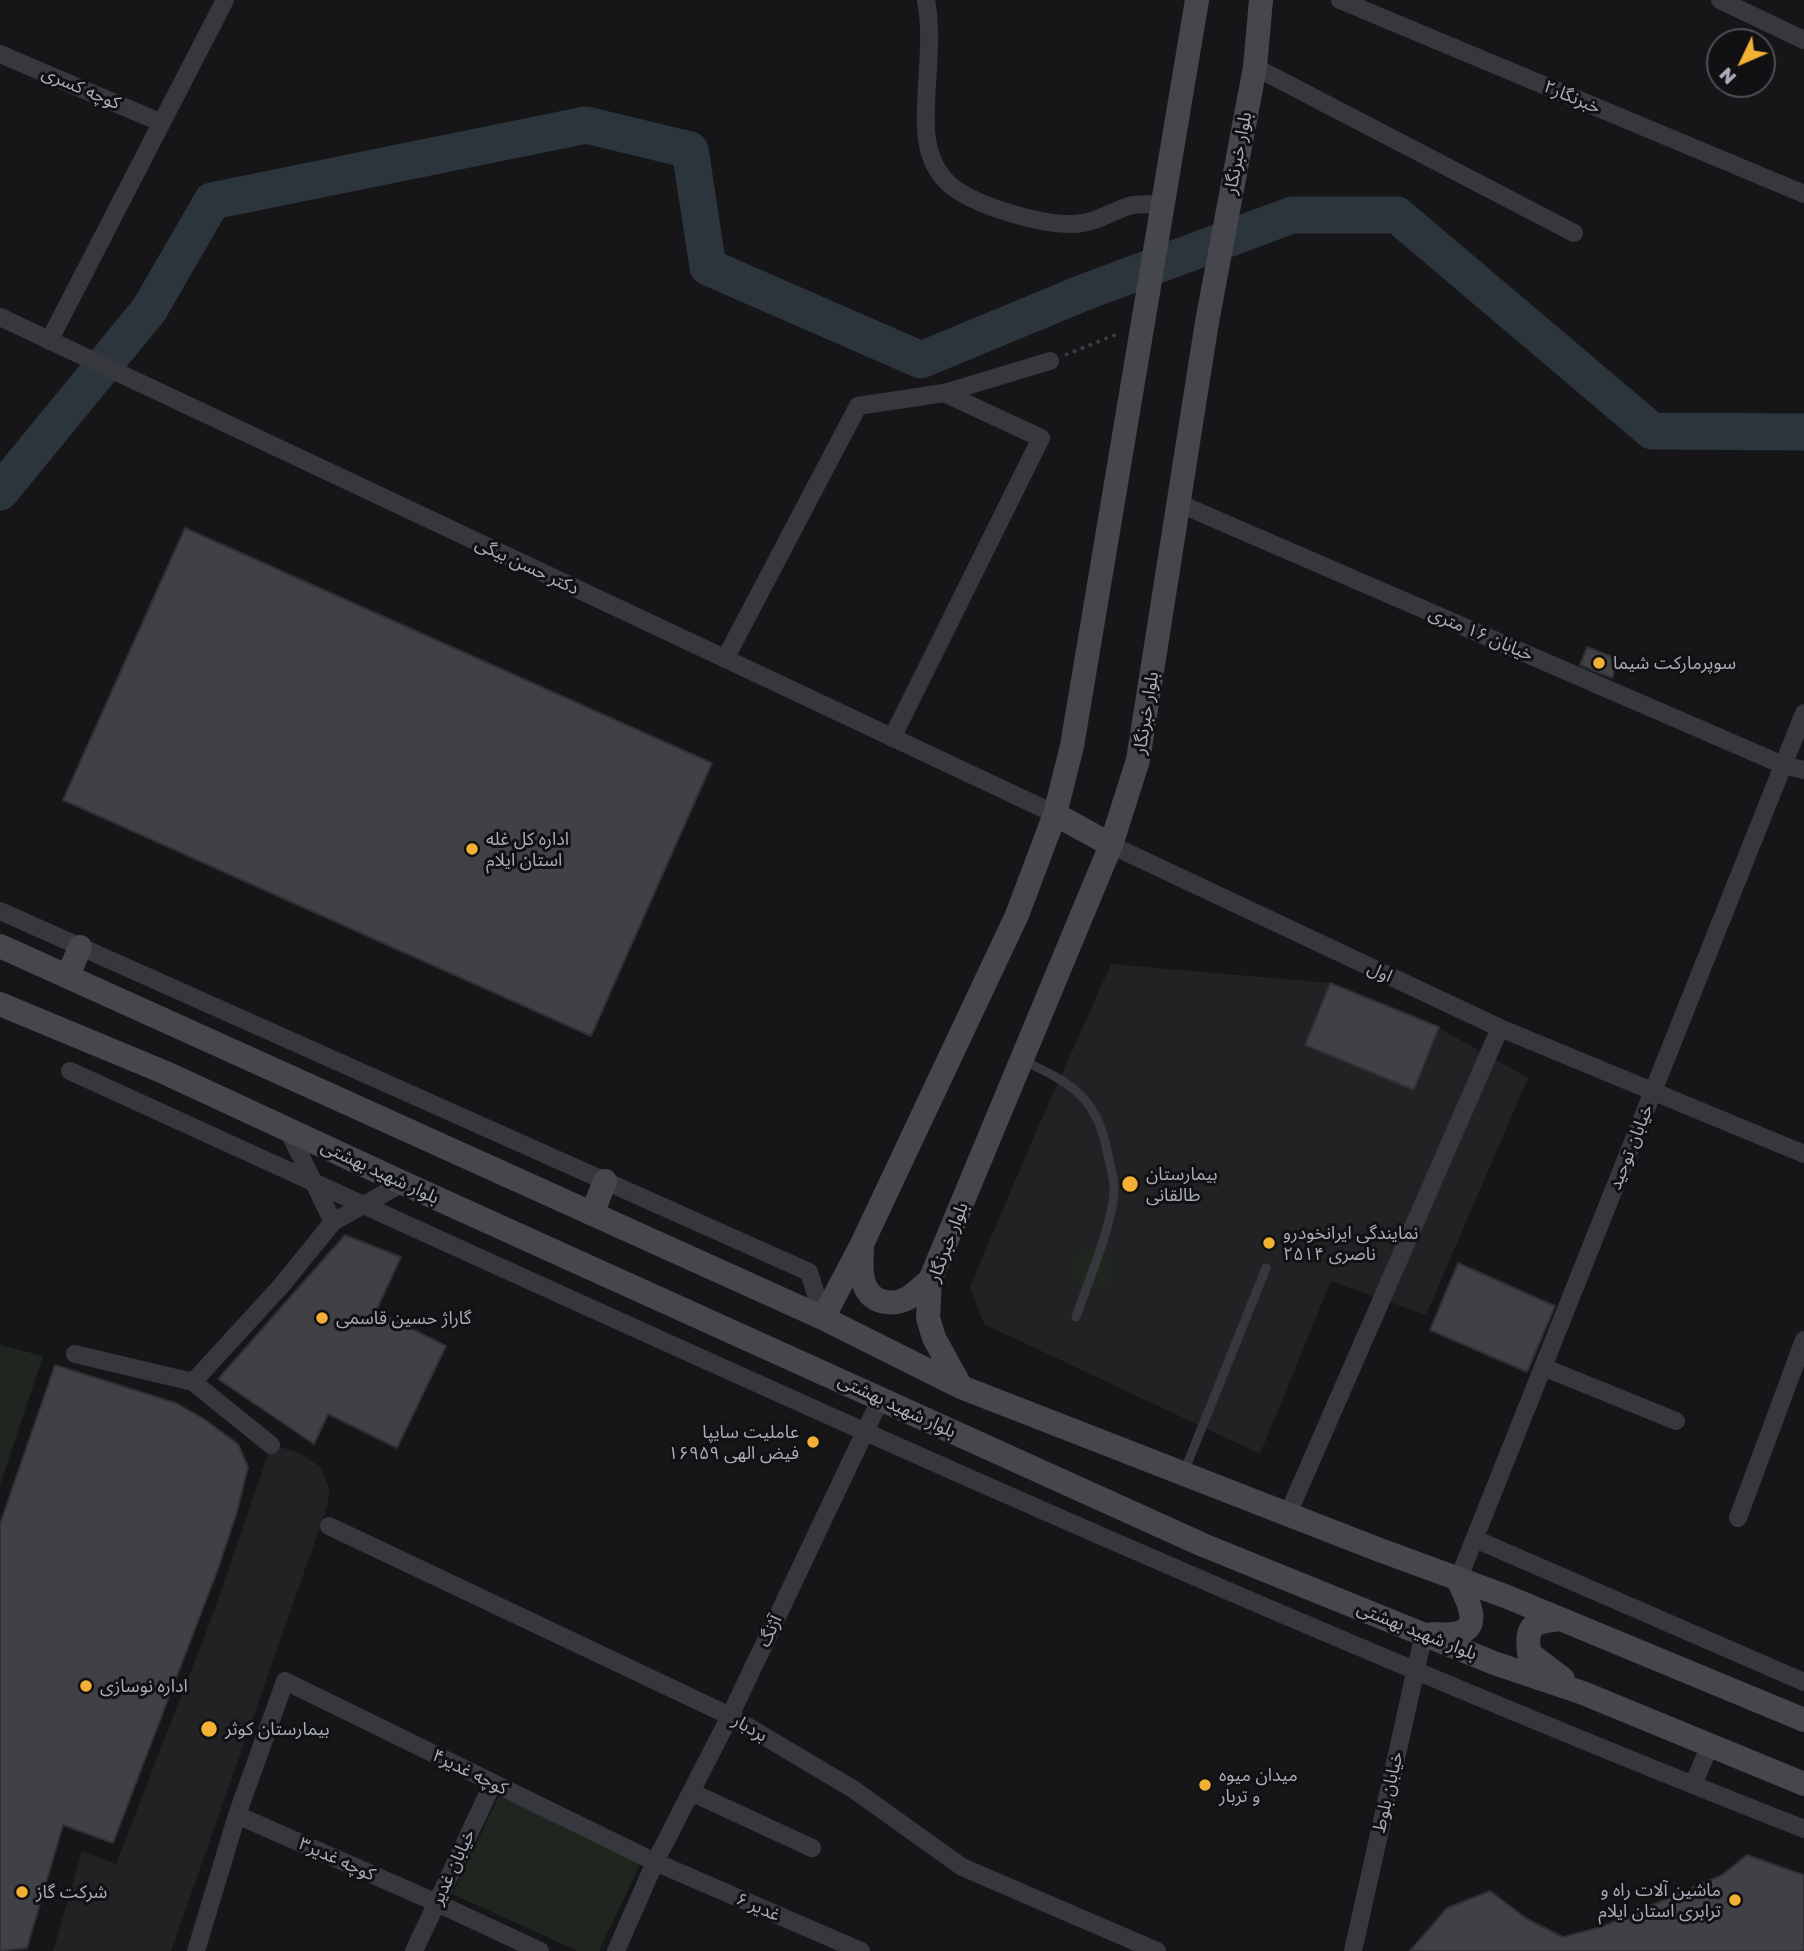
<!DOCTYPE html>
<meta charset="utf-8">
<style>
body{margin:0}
#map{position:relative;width:1804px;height:1951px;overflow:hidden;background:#161618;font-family:"Golos Text",sans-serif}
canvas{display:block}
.north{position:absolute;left:1706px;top:28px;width:70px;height:70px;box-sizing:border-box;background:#111113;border:2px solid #4d4f55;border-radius:50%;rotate:226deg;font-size:19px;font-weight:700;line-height:28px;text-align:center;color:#a8adb8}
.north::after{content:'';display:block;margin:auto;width:24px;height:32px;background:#f2b134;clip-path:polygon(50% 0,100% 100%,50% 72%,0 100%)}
</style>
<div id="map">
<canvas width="1804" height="1951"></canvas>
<div class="north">N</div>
</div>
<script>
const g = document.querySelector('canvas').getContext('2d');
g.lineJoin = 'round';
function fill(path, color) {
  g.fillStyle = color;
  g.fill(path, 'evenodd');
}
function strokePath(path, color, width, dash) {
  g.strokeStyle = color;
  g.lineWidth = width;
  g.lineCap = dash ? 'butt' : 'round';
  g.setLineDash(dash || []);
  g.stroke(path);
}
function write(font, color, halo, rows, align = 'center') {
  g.font = font + ' "Golos Text","Noto Sans Arabic",sans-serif';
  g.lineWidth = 6;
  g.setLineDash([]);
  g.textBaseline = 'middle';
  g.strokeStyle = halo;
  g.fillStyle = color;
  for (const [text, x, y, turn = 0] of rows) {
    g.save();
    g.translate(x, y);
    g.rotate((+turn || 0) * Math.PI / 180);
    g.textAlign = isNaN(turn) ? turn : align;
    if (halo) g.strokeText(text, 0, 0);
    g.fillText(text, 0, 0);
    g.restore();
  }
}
const built = new Path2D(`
 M1111,964l219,19 102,41 96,54 -102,237 -95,-34 -71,173 -276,-130 -14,-37 62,-146z
 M271,1445l27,7 23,15 8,21 -1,16 -157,447h-118l29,-100 34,13 99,-255z`);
const green = new Path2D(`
 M1071 1270a22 22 0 1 1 44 0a22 22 0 1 1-44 0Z
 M0,1345l43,11 -43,129z
 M499,1796l142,66 -42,89h-21l-126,-57z`);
const river = new Path2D(`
 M0,492l149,-182 63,-109 374,-76 104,25 18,117 213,93 164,-68 207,-77h105l255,216 152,1`);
const building = new Path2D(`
 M185,528l527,235 -121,273 -528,-236z
 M1587,647l31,12 -6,19 -32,-13z
 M1330,983l109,44 -25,63 -109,-45z
 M345,1235l56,22 -25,54 70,35 -49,102 -69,-34 -14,30 -96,-65z
 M1458,1263l97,43 -28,66 -97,-42z
 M55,1365l121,38 28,16 34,25 10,23 -11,45 -19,57 -105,274 -50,-18 -36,123 -27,3v-427z
 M1747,1855l57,20v76h-394l37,-43 43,-17 37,28 36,18 38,-10 121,-52z`);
const path = new Path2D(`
 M1065,355l55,-22`);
const service = new Path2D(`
 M1024,1061c47,22 73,36 83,90 3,13 8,29 7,42 -3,35 -26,89 -38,124
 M1184,1472l82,-204`);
const minor = new Path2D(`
 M926,0c8,43 -2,85 0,129 1,19 7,39 21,53 23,23 94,43 126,42 21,0 37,-12 56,-18 9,-3 22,-1 32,-2
 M1340,0l464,194
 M1720,0l84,40
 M0,54l162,69
 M1255,67l319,166
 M0,317l1055,497
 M49,341l176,-341
 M1178,503l605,262 21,5
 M725,659l133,-253 86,-13 106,-32
 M892,738l149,-300 -97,-45
 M1111,845l389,183 304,126
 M0,911l809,361 14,46
 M70,1071c574,262 1147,527 1734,758
 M288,1130l45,92
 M75,1354l118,28 78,63
 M1543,1367l133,54
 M193,1382l88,-96 52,-64 70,-39
 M1288,1514l212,-486
 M1738,1518l66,-178
 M329,1526l401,190 123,73 109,78 195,84
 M1475,1539l329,143
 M1458,1580l346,-867
 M1693,1785l17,-40
 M691,1792l121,56
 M237,1815l200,88 103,48
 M196,1951l41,-136 48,-134 370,181 206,89
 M414,1951l79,-168
 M616,1951l39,-89 75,-146 151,-318
 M1353,1951l71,-318`);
const secondary = new Path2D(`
 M1055,814l56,31
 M0,946l823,372 138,69 416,162 128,47 299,124
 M68,976l12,-29
 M0,1004l166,69 237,110 800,362 291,118 89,30 221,91
 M592,1214l13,-33
 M862,1248c-1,19 -3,46 19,53 10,3 18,2 27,-3 8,-5 15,-12 22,-18
 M823,1318l39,-74 155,-329 38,-101 17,-68 125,-746
 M961,1387l-27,-49 -6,-20 2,-38 181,-435 27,-85 69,-438 48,-255 6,-67
 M1560,1619c-27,3 -34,5 -31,34l34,26
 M1432,1634c51,4 44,-18 26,-54`);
const markers = [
 [1599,663,7,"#f2b134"],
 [472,849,7,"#f2b134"],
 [1130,1184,9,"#f2b134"],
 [1269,1243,7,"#f2b134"],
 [322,1318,7,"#f2b134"],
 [813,1442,7,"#f2b134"],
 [86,1686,7,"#f2b134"],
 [209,1729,9,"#f2b134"],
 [1205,1785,7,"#f2b134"],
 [22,1892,7,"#f2b134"],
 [1735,1900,7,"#f2b134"]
];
const streetNames = [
 ["کوچه کسری",81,88,23],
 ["خبرنگار۲",1572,97,23],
 ["بلوار خبرنگار",1238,153,-79],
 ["دکتر حسن بیگی",527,566,25],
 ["خیابان ۱۶ متری",1481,634,23],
 ["بلوار خبرنگار",1146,713,-81],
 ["اول",1380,972,25],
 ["خیابان توحید",1631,1147,-68],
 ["بلوار شهید بهشتی",380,1172,25],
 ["بلوار خبرنگار",948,1242,-69],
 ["بلوار شهید بهشتی",897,1406,25],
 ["آژنگ",770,1631,-65],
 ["بلوار شهید بهشتی",1417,1631,22],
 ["بردبار",750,1728,30],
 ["کوچه غدیر۴",470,1772,26],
 ["خیابان بلوط",1388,1792,-77],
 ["کوچه غدیر۳",337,1859,24],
 ["خیابان غدیر",453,1867,-65],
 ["غدیر ۶",758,1907,23]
];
const poiNames = [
 ["سوپرمارکت شیما",1613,663],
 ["اداره کل غله",486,839],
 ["استان ایلام",486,860],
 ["بیمارستان",1146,1174],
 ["طالقانی",1146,1195],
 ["نمایندگی ایرانخودرو",1283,1233],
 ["ناصری ۲۵۱۴",1283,1254],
 ["گاراژ حسین قاسمی",336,1318],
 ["عاملیت سایپا",799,1432,"right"],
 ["۱۶۹۵۹ فیض الهی",799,1453,"right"],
 ["اداره نوسازی",100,1686],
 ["بیمارستان کوثر",225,1729],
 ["میدان میوه",1219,1775],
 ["و تربار",1219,1796],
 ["ماشین آلات راه و",1721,1890,"right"],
 ["ترابری استان ایلام",1721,1911,"right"],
 ["شرکت گاز",36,1892]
];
fill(built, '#222225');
fill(green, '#1e261f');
strokePath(river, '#2c353c', 37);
fill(building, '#404145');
strokePath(building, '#303034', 2);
strokePath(path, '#3d3f44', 3.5, [3.5, 5]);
strokePath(service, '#37383d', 9);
strokePath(minor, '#37383d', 18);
strokePath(secondary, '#45474d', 24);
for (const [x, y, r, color] of markers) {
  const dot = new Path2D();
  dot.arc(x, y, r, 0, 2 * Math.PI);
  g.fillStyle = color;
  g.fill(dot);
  strokePath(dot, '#111113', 2.5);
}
write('18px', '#a8adb8', '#111113', streetNames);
write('18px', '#a8adb8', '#111113', poiNames, 'left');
</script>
